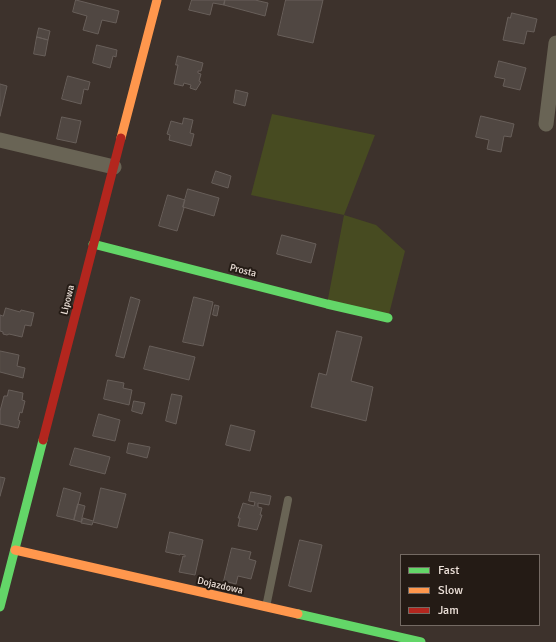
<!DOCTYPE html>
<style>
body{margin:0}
#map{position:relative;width:556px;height:642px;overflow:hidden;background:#3d322c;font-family:Signika,sans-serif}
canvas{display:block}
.legend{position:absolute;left:400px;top:554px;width:140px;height:72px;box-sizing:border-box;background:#241b15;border:1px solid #746a63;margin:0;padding:5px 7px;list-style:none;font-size:12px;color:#ece0d8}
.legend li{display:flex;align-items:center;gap:8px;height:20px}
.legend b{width:20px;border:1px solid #746a63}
</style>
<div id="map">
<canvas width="556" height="642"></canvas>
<ul class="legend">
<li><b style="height:5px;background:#63d668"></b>Fast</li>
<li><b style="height:5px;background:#ff974d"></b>Slow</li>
<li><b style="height:5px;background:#b3261e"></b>Jam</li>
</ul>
</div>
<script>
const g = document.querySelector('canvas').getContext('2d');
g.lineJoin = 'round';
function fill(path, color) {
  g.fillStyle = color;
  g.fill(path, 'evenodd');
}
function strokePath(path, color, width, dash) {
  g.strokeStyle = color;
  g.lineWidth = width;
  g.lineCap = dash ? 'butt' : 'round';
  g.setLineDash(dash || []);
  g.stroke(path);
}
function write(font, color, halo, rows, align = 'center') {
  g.font = font + ' Signika,sans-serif';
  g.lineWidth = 4;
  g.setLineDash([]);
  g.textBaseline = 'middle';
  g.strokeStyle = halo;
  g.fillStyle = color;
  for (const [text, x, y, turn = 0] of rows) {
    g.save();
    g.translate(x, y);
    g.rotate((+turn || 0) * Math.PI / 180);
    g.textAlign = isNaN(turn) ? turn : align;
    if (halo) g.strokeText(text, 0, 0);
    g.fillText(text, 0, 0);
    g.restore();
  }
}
const green = new Path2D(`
 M272,114l103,21 -31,80 32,10 29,26 -17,67 -61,-14 17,-89 -93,-20z`);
const building = new Path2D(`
 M76,0l43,11 -3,12 -14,-3 -4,14 -15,-4 4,-14 -14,-4z
 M192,0h33l-1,5 -11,-2 -3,12 -21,-5z
 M225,0h30l13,3 -3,13 -41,-11z
 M286,0h37l-10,43 -35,-8z
 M512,13l25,6 -3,13 -7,-1 -3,13 -21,-4 5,-23 2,1z
 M39,28l11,3 -2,9 -11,-3z
 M37,37l11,3 -3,16 -11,-2z
 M97,45l20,5 -1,7 -3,-1 -3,12 -17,-5z
 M178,56l25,7 -2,8h-3v2l3,1 -2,7 2,1 -5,8 -6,-2 1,-3 -7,-2 -1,3 -9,-2 4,-19h-2z
 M499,61l27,7 -6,22 -17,-4 2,-7 -10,-2z
 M68,76l22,6 -2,8 -4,-1 -3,15 -19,-5z
 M0,84l7,2 -7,30z
 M236,90l12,3 -3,13 -11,-3z
 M481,116l33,8 -3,13 -7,-1 -3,16 -14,-3 2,-9 -13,-3z
 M62,117l19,4 -5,22 -19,-4z
 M184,118l9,2 -3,13 4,1 -3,12 -22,-6 1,-5 -3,-1 4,-13 11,3z
 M216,171l15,5 -3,12 -16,-5z
 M188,189l31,9 -5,18 -31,-9z
 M168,195l17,5 -2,7 1,1 -7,23 -18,-5z
 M282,235l34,9 -5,19 -34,-9z
 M131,297l9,3 -16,58 -8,-2z
 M194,297l19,5 -10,44 -20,-4z
 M215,305l4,1 -2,10 -4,-1z
 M6,308l14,4 1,-2 13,3 -3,13 -6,-1 -3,12 -13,-3 -2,1 -4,-1v-2l-3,-1v-16l3,1z
 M337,331l25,6 -11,44 22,6 -7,34 -55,-14 8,-34 7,2z
 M150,346l45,11 -6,23 -45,-11z
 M0,351l19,4 -2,11 8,2 -2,10 -23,-6z
 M108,380l16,3 -1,5 9,2 -3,15 -25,-6z
 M9,390l14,3 -1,7 3,1 -3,12 -2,-1 -2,8 2,1 -2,7 -18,-4v-13l4,-15h3z
 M172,394l10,2 -6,28 -10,-3z
 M134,401l11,2 -3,11 -10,-3z
 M99,414l21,6 -5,21 -22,-5z
 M231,425l24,6 -5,20 -24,-6z
 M129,443l21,4 -3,11 -20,-5z
 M75,448l35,9 -5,17 -35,-9z
 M0,477l5,1 -5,18z
 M64,488l17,5 -7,27 -17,-4z
 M101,488l25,6 -9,34 -24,-6 -1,3 -11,-2 2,-5 10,3z
 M251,492l20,4 -2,9 -11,-2v4l4,1 -2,7h2l-5,15 -19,-4 2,-8h-2l5,-15 11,3 1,-4 -6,-1z
 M78,504l7,2 -4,16 -7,-2z
 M170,532l33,8 -8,35 -16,-3 4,-16 2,1v-2l-5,-1v1l-14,-3z
 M300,540l22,5 -11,47 -22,-6z
 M232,548l19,4 -2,7 7,2 -5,18 -13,-3 -2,8 -12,-3z`);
const lane = new Path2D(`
 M266,607l22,-107`);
const street = new Path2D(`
 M546,124l10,-81
 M0,140l114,27`);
const fast = new Path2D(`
 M93,244l234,60 61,14
 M0,607l43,-167
 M298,614l123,28`);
const slow = new Path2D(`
 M121,138l36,-138
 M15,550l283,64`);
const jam = new Path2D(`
 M43,440l78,-302`);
const streetNames = [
 ["Prosta",243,271,14],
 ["Lipowa",68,300,-76],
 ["Dojazdowa",220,586,13]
];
fill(green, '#474b21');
fill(building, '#504742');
strokePath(building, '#685f5a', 1);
strokePath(lane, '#696455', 8);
strokePath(street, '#696455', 15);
strokePath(fast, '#63d668', 9);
strokePath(slow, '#ff974d', 9);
strokePath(jam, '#b3261e', 9);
write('10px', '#ece0d8', '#241b15', streetNames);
</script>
